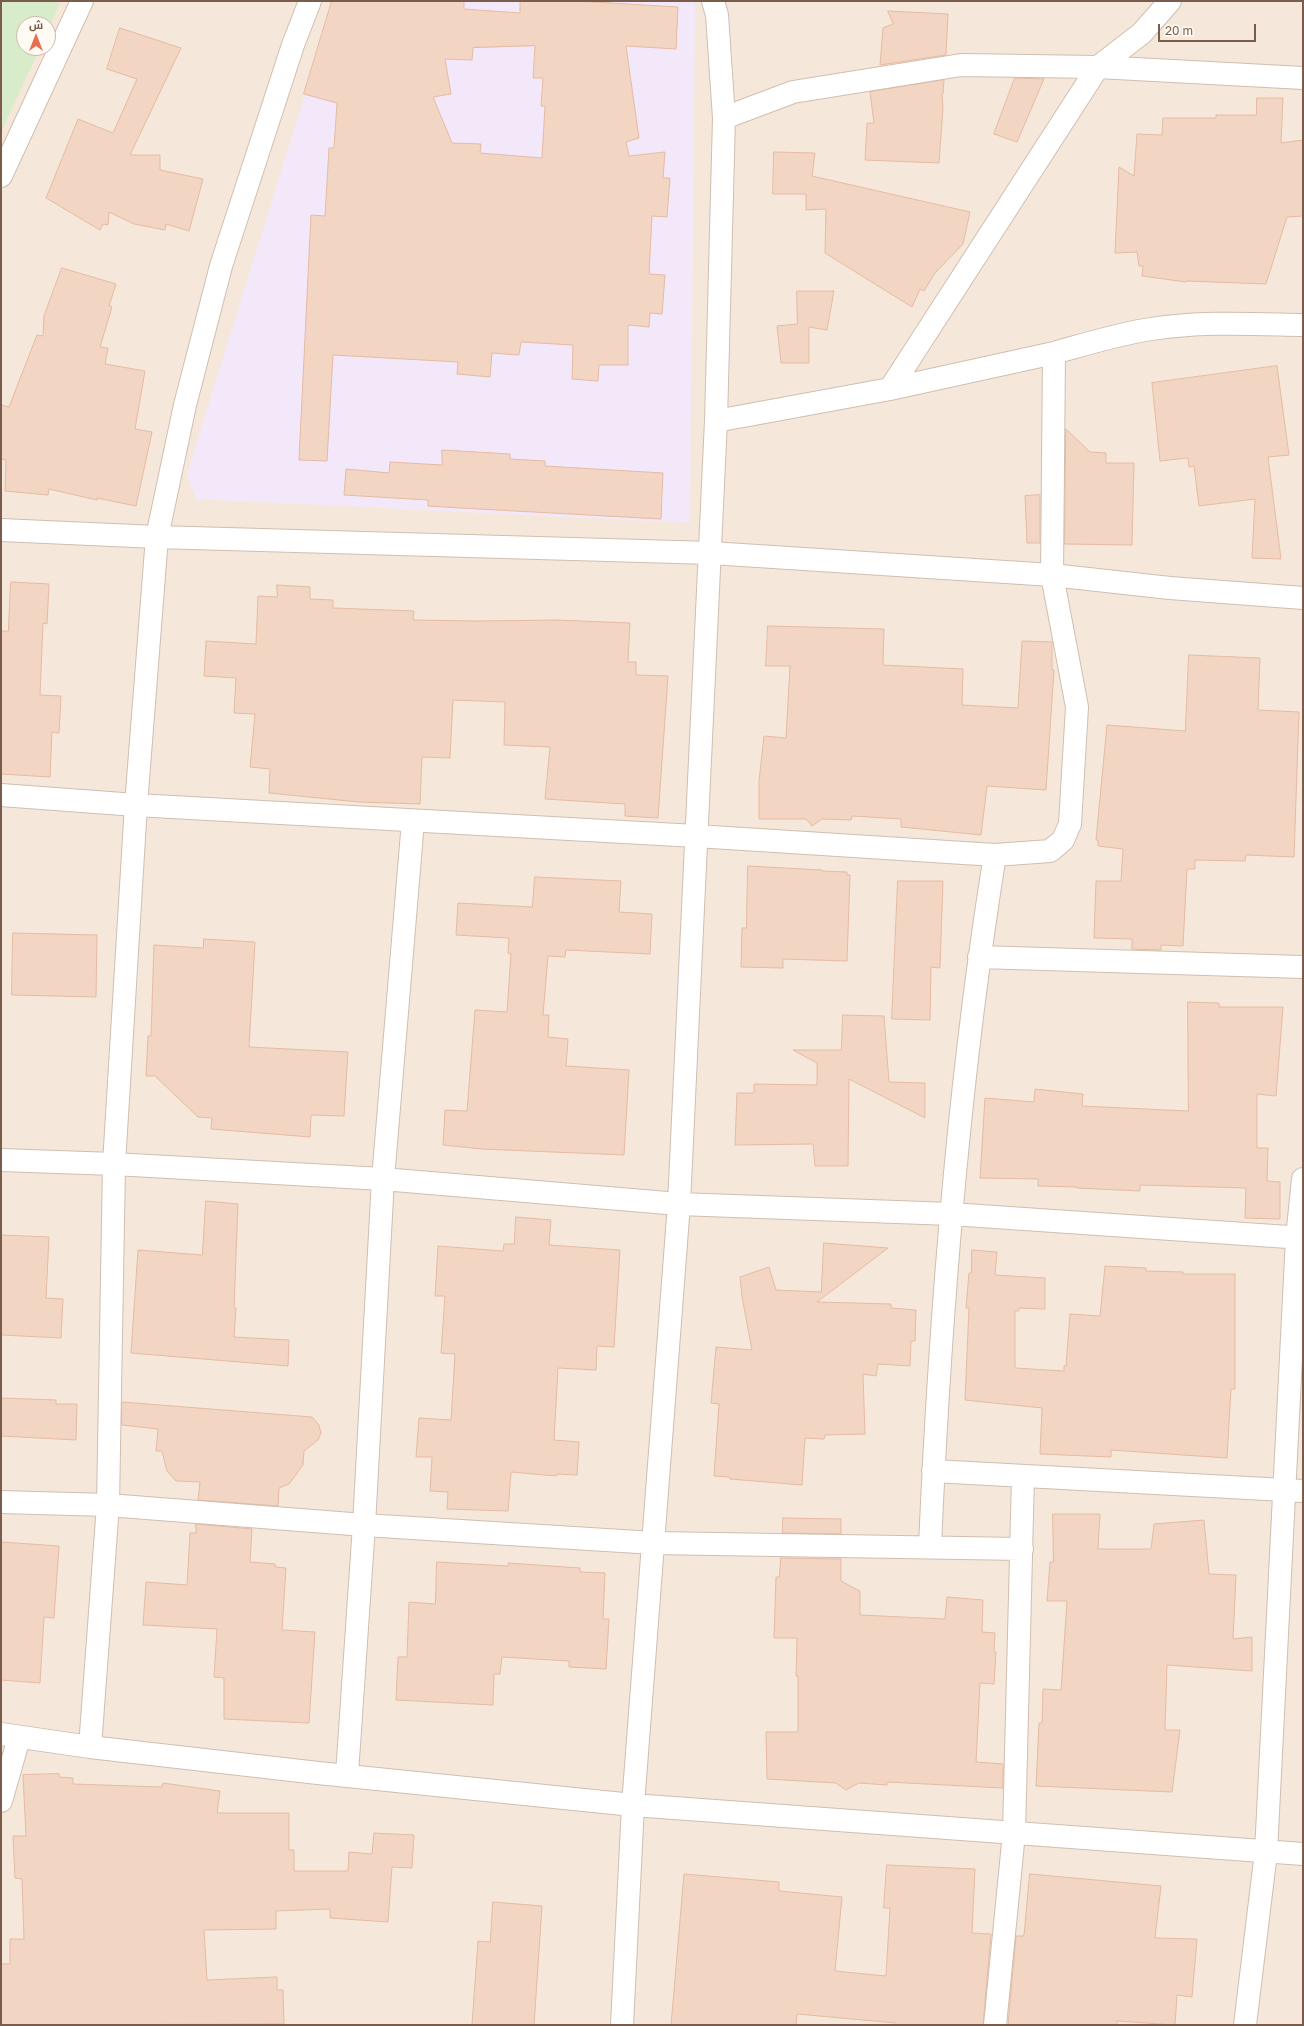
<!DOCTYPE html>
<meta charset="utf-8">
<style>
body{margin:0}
#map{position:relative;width:1304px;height:2026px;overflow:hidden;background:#fdf6ec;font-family:"Golos Text",Cairo,sans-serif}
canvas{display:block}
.frame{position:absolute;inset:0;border:2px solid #7a5c4d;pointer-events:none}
.north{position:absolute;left:16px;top:16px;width:40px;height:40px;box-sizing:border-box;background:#fffaf3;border:1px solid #cabbb1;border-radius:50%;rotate:0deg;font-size:11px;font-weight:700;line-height:16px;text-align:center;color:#7a5c4d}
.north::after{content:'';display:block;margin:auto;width:14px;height:18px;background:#e76f51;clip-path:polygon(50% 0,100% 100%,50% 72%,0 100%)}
.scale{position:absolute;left:1158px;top:24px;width:98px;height:18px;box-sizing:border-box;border:2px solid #7a5c4d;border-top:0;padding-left:5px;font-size:12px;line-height:14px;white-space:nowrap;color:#7a5c4d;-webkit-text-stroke:3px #fffaf3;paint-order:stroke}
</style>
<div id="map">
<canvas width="1304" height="2026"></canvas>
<div class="frame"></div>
<div class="north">ش</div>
<div class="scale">20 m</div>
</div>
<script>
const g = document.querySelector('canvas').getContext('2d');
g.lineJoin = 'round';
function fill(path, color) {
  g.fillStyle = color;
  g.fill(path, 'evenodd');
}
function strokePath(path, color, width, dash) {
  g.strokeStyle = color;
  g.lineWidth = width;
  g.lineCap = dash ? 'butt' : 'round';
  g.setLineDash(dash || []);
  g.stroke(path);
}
const residential = new Path2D(`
 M1,1h1302v2024h-1302zM24,24h24v24h-24z`);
const education = new Path2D(`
 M334,1h361l-5,522 -494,-24 -9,-25z`);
const green = new Path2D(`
 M1,1h60l-13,29v-6h-24v24h16l-39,84z`);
const building = new Path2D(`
 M332,1h132v8l56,4v-12h57l101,6 -2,42 -50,-3 13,92 -13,4 3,14 36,-4 -2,26h7l-3,39 -15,-1 -3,58 16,1 -3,39 -12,-1 -1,14 -21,-2v40h-29l-1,16 -26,-2 1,-34 -52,-3 -2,13 -27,-2 -2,24 -33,-3 1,-12 -125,-7 -6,106 -28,-1 12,-245 14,1 4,-68h5l3,-45 -33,-9zM535,46l-2,32h10l-2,28h4l-3,52 -62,-5 1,-9 -29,-1 -19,-46 18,-3 -6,-35 27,1 1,-12z
 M888,11l60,3 -2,41 -66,10 3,-37 10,-4z
 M120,28l61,20 -51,107h30v15l43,9 -14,52 -23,-7 -1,6 -31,-6 -25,-12 -1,13 -5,-1 -3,6 -54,-32 32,-79 35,14 24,-54 -30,-10z
 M1015,78l29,1 -27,63 -23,-8z
 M944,80l-1,14h-1l1,14 -4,55 -74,-3 2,-37h7l-4,-31z
 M1257,98h26l-2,45 22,-3v76l-16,1 -21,67 -80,-3v1l-44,-6 1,-10h-4l-2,-14 -22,1 4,-86 15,9 3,-42 25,1 1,-17h53v-3h40z
 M774,152l41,1 -3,23 158,36 -7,32 -28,29 -11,18 -4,-2 -8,18 -87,-54 1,-44 -20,1v-16h-33z
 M62,268l54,16 -7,22 3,1 -12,40 8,1 -3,16 40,7 -10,58 17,3 -16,74 -39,-8v2l-48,-11 -1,6 -43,-4 1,-31 -5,-1v-54l8,2 28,-72 6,1 1,-20z
 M797,291h37l-7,39 -18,-3v36h-28l-4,-37 20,-2z
 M1277,366l12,89 -21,2 13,102 -29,-1 3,-59 -56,7 -5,-40 -5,1 -1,-9 -28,3 -8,-78z
 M1066,429l24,23 16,1v10h28l-2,82 -67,-1z
 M442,450l68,4v5l35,2v5l118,7 -2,46 -201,-11 -32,-2v-6l-84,-5 2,-26 43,4 1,-11 52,3z
 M1040,495v48h-13l-2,-47z
 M11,582l38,2 -2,40 -4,-1 -3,72 21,1 -2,37 -7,-1 -2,45 -49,-3v-143h7z
 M277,585l33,2v12l23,1v8l81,3 -1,9 64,1 80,-1 73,3 -2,39h8v13l32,1 -10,142 -33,-2v-12l-80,-5 5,-52 -46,-2 1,-43 -52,-2 -3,58 -28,-1 -2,47 -61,-2 -90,-9 1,-24 -20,-2 5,-53 -21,-1 2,-35 -32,-2 2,-35 50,3 2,-48 19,1z
 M768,626l116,3 -1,36 80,4 -1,36 56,3 4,-67 30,1v28h2l-8,120 -59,-4 -6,49 -80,-8v-8l-49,-3 -1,4 -29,-1 -10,7 -6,-7h-47v-38l5,-45 22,2 4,-72h-24z
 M1189,655l71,3 -2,52 41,2 -5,145 -48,-2 -1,6 -50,-1v9h-8l-4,77 -22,-1v5l-29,-1v-10l-38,-1 2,-57h25l2,-32 -25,-3v-6h-2l11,-115 78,6z
 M748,866l74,4v1l25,1v3h3l-3,86 -64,-2v9l-42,-1 1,-39h4z
 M535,877l86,4 -2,31 33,2 -2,40 -84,-4 -1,7 -17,-1 -5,59h6l-1,22 20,2 -2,27 63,4 -5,85 -142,-6 -39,-4 2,-35 22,1 8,-101 32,2 4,-58 -3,-1 1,-15 -53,-3 2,-32 74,4z
 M898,881h45l-3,87 -9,-1 -1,53 -38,-1z
 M13,933l84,2 -1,62 -84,-2z
 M204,939l51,3 -6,105 99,5 -4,64 -33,-1 -1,22 -99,-8 1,-11 -14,-1 -43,-41h-9l2,-40h3l3,-91 49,3z
 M1188,1002l31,1v4h64l-7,89 -19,-2v54h11l-1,33 13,1v37l-35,-1 1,-30 -106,-3v6l-63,-3v-1l-39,-1v-7l-58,-1 5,-80 49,4 1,-13 48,5 -1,12 106,5z
 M843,1015l41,1 5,66 36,1v35l-76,-39 -1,87h-33l-2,-22 -78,1 2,-52h17v-9l63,1v-22l-24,-13h48z
 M206,1201l32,3 -4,104h2l-2,29 55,3 -1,26 -157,-13 7,-103 64,5z
 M516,1217l35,3 -2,25 71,5 -6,97 -17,-1 -1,24 -38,-2 -4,72 25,2 -2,33 -20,-1 -1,2 -45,-4 -3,39 -61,-2 1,-17 -18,-1 2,-34h-16l3,-39 32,2 4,-66 -14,-1 4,-57h-10l3,-50 65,5 1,-7h10z
 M1,1235l48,2 -3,61 17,1 -2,39 -60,-3z
 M824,1243l64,5 -71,54 74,2v4l25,2 -1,31h-4l-1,25 -32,-2 -2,12 -13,-2 2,60 -40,1 -1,4 -19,-1 -3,47 -72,-6v-2l-16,-1 5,-72 -8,-1 5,-56 36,3 -10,-53 -2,-20 29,-10 7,23 45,2z
 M972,1250l25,2 -2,23 50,3v31l-26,-1v3h-4v57l49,3v-5h2l4,-52 30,2 5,-50 41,2v3l37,1v2h52v115h-4l-4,69 -116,-8v7l-71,-3 2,-46 -77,-8 4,-92h-3l3,-35h2z
 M1,1398l55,2v4h21l-1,36 -75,-4z
 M122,1402l190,15 7,8 2,8 -3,7 -14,11 -1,14 -14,19 -10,4 -1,18 -80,-6 2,-18 -24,-1 -9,-10 -5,-20h-6l2,-22 -36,-4z
 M1053,1514h47l-2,35h53l3,-25 50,-4 5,54 27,1 -3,64 19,-2v34l-85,-6 -2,65h15l-8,62 -136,-6 3,-63h3l1,-34 18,1 6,-89h-20l3,-39h3z
 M783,1518l58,1v15l-58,-1z
 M196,1524l56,5 -2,33 25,2v3l11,1 -4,62 33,2 -6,91 -85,-4v-41l-10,-1 3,-48 -74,-4 3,-43 41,3 3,-52h6z
 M1,1542l58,4 -5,72 -10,-1 -4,66 -39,-3z
 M781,1558l60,1v22l19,10v24l85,4 2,-22 36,3 -1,32 13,1 -1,19h2l-2,32 -14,-1 -4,79 27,2v24l-116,-6v3l-28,-2 -13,7 -10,-7 -69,-4 -1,-47h32v-56h-2l1,-38h-23l2,-61h3z
 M437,1562l71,4v-3l72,5v4l25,1 -2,46h6l-3,50 -37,-2v-6l-67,-4 -2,17h-6l-1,31 -97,-5 2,-43h9l2,-55 26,2z
 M59,1774v3l14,1v6l89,3 1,-4 57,8 -3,22h72v37h5v21h54l1,-19 23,2 2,-21 40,2 -2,33 -20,-1 -4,55 -58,-4v-9l-54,2v18l-72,1 3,50 70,-3v13h6l1,34 -283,1v-61h9v-25h14l-2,-60 -7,-1 -2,-42h13l-3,-61z
 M887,1865l88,4 -3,64 19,1 -8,91h-87v-2l-99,-9 -1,11h-125l13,-151 95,8v9l63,6 -7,74 51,5 4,-68h-6z
 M1030,1874l131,12 -6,52 42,1 -5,58 -15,-2 -2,30 -58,-4v4h-109l8,-89h7l1,-2z
 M493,1902l49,4 -8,119h-62l6,-84 12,1z`);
const street = new Path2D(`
 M713,1l4,14 7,103 -8,303
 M724,118l69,-26 168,-27 137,2 205,11
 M1,176l81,-175
 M1054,353c32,-9 64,-19 97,-24 51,-8 101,-5 152,-4
 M1,530l156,7 554,16 341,22 118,13 133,10
 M1,795l135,10 560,31 299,19 55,-4 13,-11 7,-16 7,-117 -25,-132 2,-222 -164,36
 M979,957l324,10
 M1,1160l113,4 269,15 296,25 272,10 352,24
 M933,1471l370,20
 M1,1502l107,3 256,20 290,18 368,6
 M930,1546c10,-231 28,-463 65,-691
 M1,1734l89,13 228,26 315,32 670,49
 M90,1747l18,-242 6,-341 22,-359 21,-268 28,-132 36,-139 72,-221 17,-44
 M347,1774l17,-249 19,-346 30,-358
 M1,1801l18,-63
 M622,2025l11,-220 46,-601 37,-783 174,-32 208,-322 44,-34 28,-32
 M995,2025l19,-192 9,-357
 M1245,2025l21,-173 31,-614 6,-59`);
fill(residential, '#f5e8da');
fill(education, '#f3e8fa');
fill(green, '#d8ecc9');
fill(building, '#f3d5c3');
strokePath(building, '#e6bba3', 1);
strokePath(street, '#d1beb0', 24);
strokePath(street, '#fff', 22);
</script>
